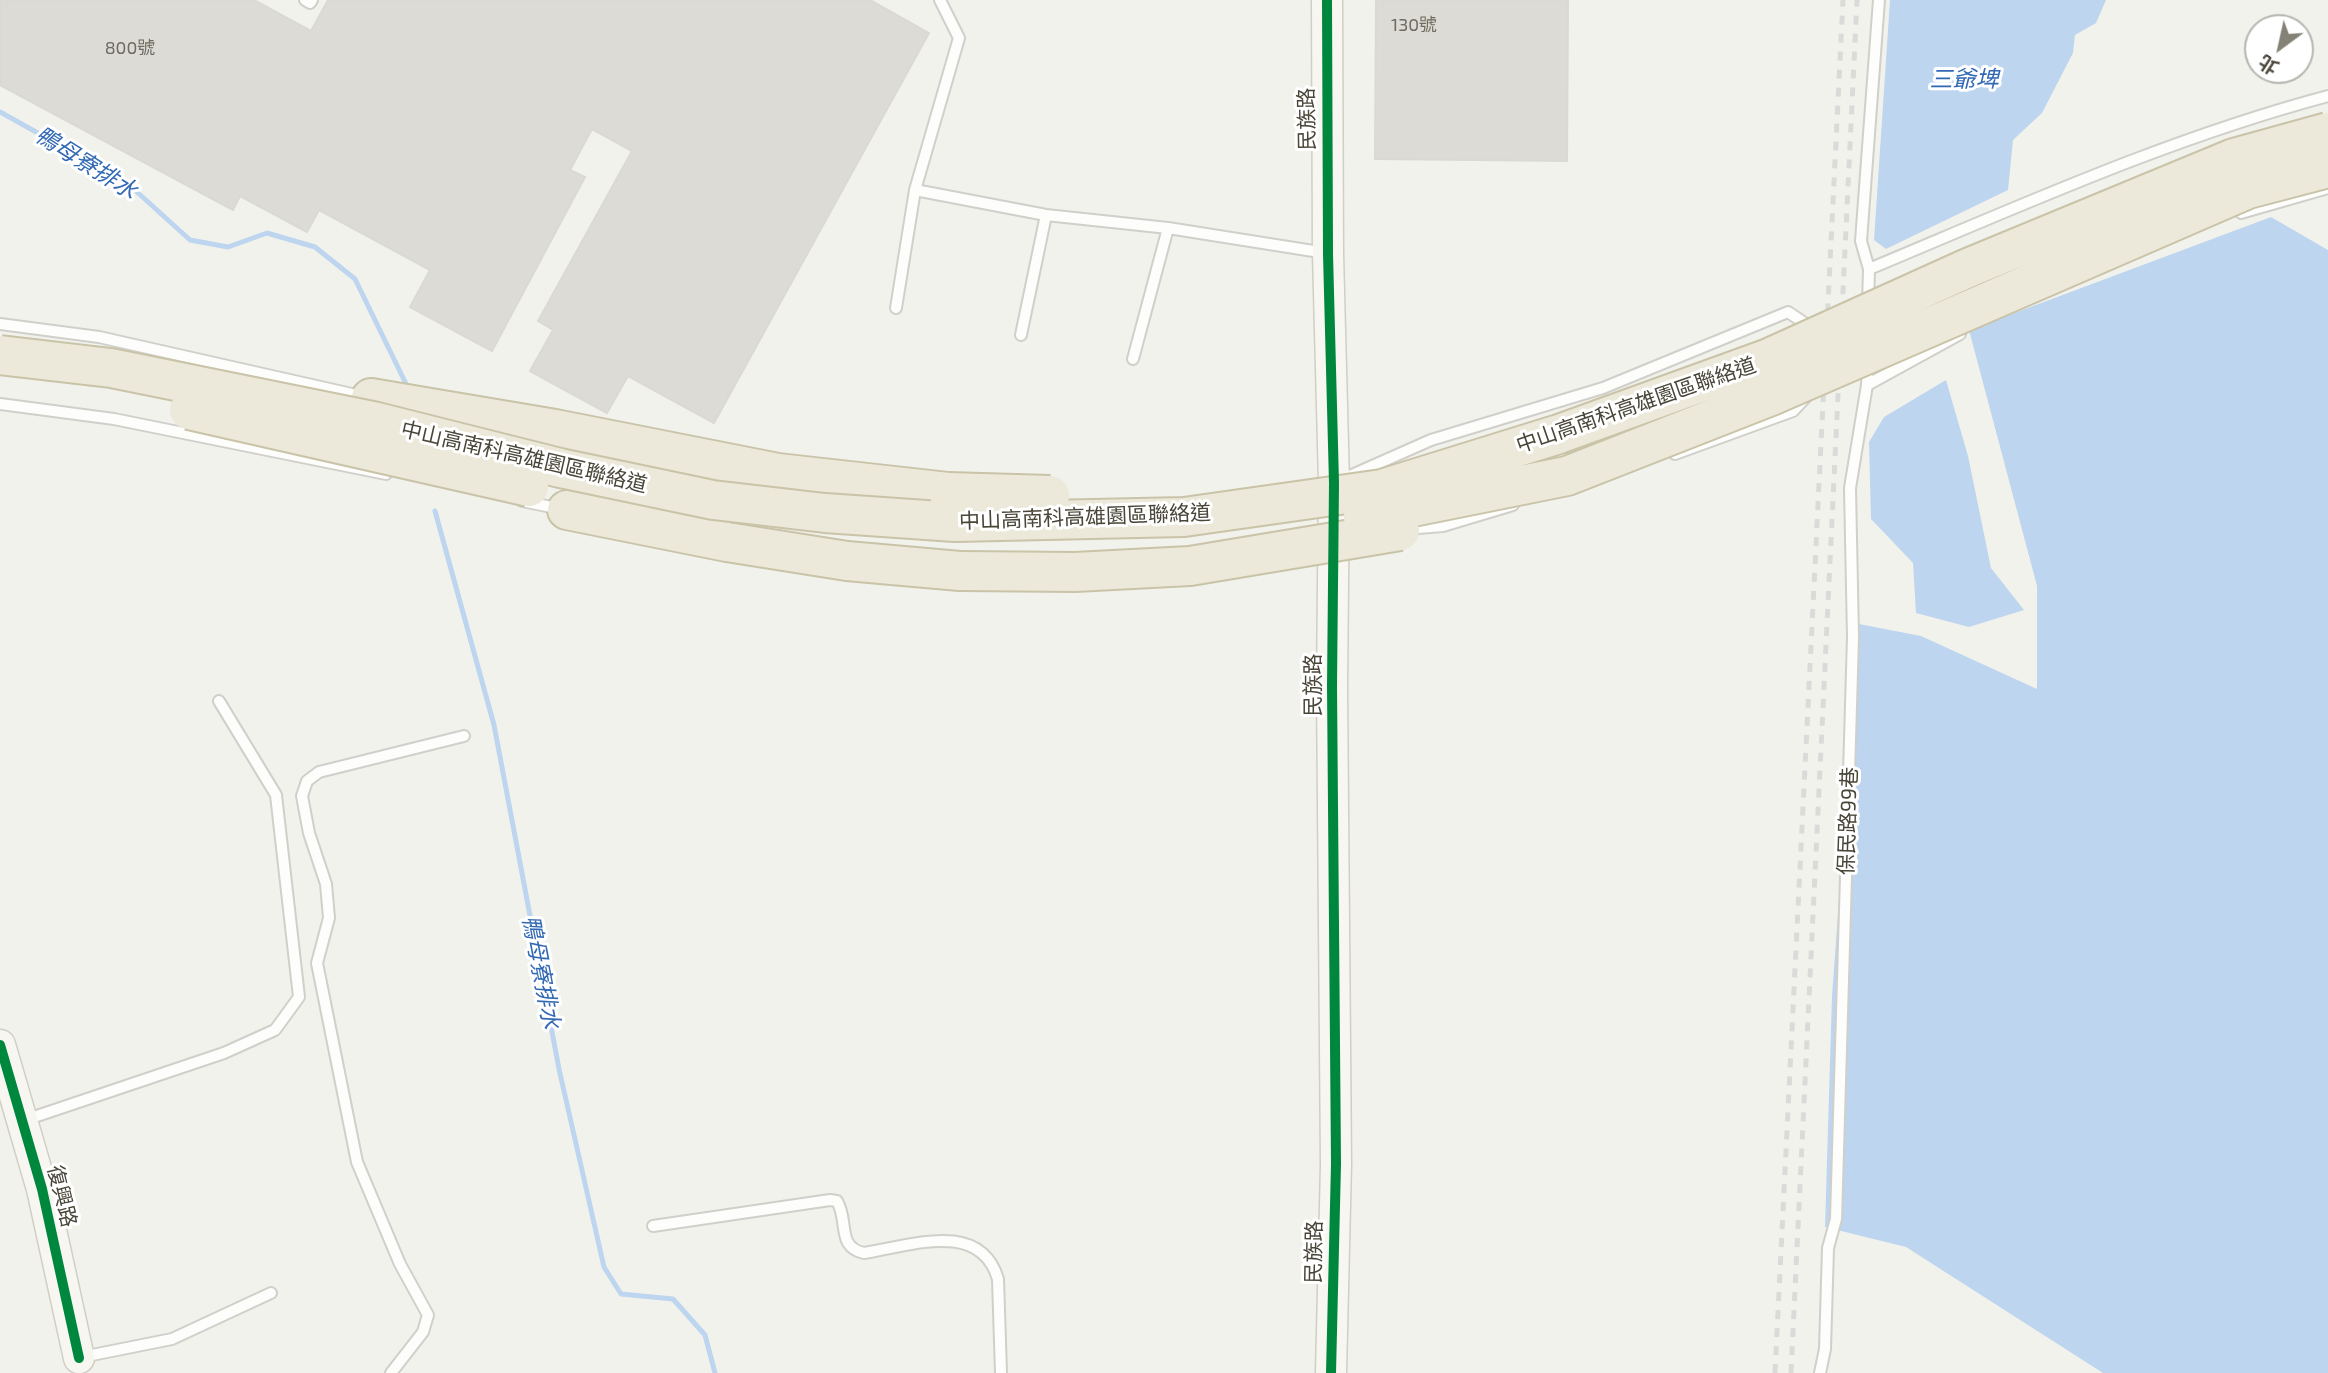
<!DOCTYPE html>
<meta charset="utf-8">
<style>
body{margin:0}
#map{position:relative;width:2328px;height:1373px;overflow:hidden;background:#f2f2ed;font-family:"Exo 2","Noto Sans TC",sans-serif}
canvas{display:block}
.north{position:absolute;left:2244px;top:14px;width:70px;height:70px;box-sizing:border-box;background:#fff;border:2px solid #b6b5af;border-radius:50%;rotate:213deg;font-size:19px;font-weight:700;line-height:28px;text-align:center;color:#494538}
.north::after{content:'';display:block;margin:auto;width:24px;height:32px;background:#848277;clip-path:polygon(50% 0,100% 100%,50% 72%,0 100%)}
</style>
<div id="map">
<canvas width="2328" height="1373"></canvas>
<div class="north">北</div>
</div>
<script>
const g = document.querySelector('canvas').getContext('2d');
g.lineJoin = 'round';
function fill(path, color) {
  g.fillStyle = color;
  g.fill(path, 'evenodd');
}
function strokePath(path, color, width, dash) {
  g.strokeStyle = color;
  g.lineWidth = width;
  g.lineCap = dash ? 'butt' : 'round';
  g.setLineDash(dash || []);
  g.stroke(path);
}
function write(font, color, halo, rows, align = 'center') {
  g.font = font + ' "Exo 2","Noto Sans TC",sans-serif';
  g.lineWidth = 6;
  g.setLineDash([]);
  g.textBaseline = 'middle';
  g.strokeStyle = halo;
  g.fillStyle = color;
  for (const [text, x, y, turn = 0] of rows) {
    g.save();
    g.translate(x, y);
    g.rotate((+turn || 0) * Math.PI / 180);
    g.textAlign = isNaN(turn) ? turn : align;
    if (halo) g.strokeText(text, 0, 0);
    g.fillText(text, 0, 0);
    g.restore();
  }
}
const water = new Path2D(`
 M1890,0h216l-10,23 -21,12 -2,18 -31,60 -29,27 -5,50 -122,59 -12,-9z
 M2271,217l57,33v1123h-225l-197,-126 -81,-20 7,-231 27,-372 62,12 116,53v-103l-68,-256z
 M1946,380l22,76 23,112 33,42 -55,17 -53,-14 -3,-50 -42,-44 -2,-77 15,-25z`);
const stream = new Path2D(`
 M0,112l126,70 64,58 38,7 39,-14 48,14 40,32 53,109
 M435,511l59,214 65,344 45,198 17,27 52,5 32,36 10,38`);
const building = new Path2D(`
 M0,0h254l57,31 17,-31h542l59,33 -215,390 -86,-47 -21,37 -77,-42 23,-41 -15,-9 94,-170 -40,-22 -22,41 15,7 -93,174 -82,-44 20,-37 -111,-60 -12,22 -67,-36 -7,14 -233,-125z
 M1376,0h192l-1,161 -192,-2z`);
const lane = new Path2D(`
 M305,0l5,3 2,-3
 M915,190l131,25 122,13 158,25
 M2241,213l87,-25
 M1869,269c151,-63 301,-131 459,-173
 M1868,306l1,-37 -8,-28 18,-241
 M896,308l19,-118 44,-152 -19,-38
 M0,324l99,13 266,60
 M1021,335l25,-120
 M1133,359l35,-131
 M1867,385l93,-51
 M0,404l114,15 272,55
 M1675,454l118,-43 13,-14v-3
 M1343,479l88,-39 172,-52 185,-76 18,12v8
 M522,501l39,8
 M1406,529l37,-3 70,-21
 M25,1120l199,-67 51,-23 24,-33 -23,-202 -57,-94
 M653,1226l177,-26 7,1c12,20 -1,46 27,52 46,-7 116,-34 134,26l3,94
 M82,1357l90,-18 99,-46
 M391,1373l32,-41 5,-17 -28,-51 -43,-102 -40,-199 12,-45 -3,-34 -17,-51 -7,-37 5,-15 12,-9 145,-36
 M1820,1373l5,-24 3,-101 8,-29 17,-582 -3,-149 17,-103 1,-24`);
const secondary = new Path2D(`
 M1327,0l1,254 6,229 -2,203 4,478 -5,209
 M0,1045l42,144 37,169`);
const highway = new Path2D(`
 M371,398l184,31 223,44 170,19
 M567,510l160,32 120,19 113,10`);
const rail = new Path2D(`
 M1775,1373l68,-1373
 M1791,1373l66,-1373`);
const highwayBridge = new Path2D(`
 M0,355l111,13 262,53 187,47 153,32 112,13 130,9 229,-5 198,-28 177,-55 210,-76 199,-90 266,-110 94,-26
 M189,410l340,77
 M948,492l102,3
 M1363,517l204,-41 204,-80 477,-207 80,-21
 M960,571l115,1 115,-6 210,-35`);
const cycleway = new Path2D(`
 M1327,0l1,254 6,229 -2,203 4,478 -5,209
 M0,1045l42,144 37,169`);
const numberNames = [
 ["130號",1414,25],
 ["800號",130,48]
];
const streetNames = [
 ["民族路",1307,119,-91],
 ["中山高南科高雄園區聯絡道",1636,405,-19],
 ["中山高南科高雄園區聯絡道",524,457,13],
 ["中山高南科高雄園區聯絡道",1085,517,-2],
 ["民族路",1313,685,-90],
 ["保民路99巷",1848,821,-88],
 ["復興路",62,1196,76],
 ["民族路",1314,1252,-89]
];
const waterNames = [
 ["三爺埤",1964,79],
 ["鴨母寮排水",86,163,32],
 ["鴨母寮排水",541,972,79]
];
fill(water, '#bed5ef');
strokePath(stream, '#bed5ef', 5);
fill(building, '#dcdbd5');
strokePath(building, '#dad9d3', 2);
strokePath(lane, '#d0cfca', 14);
strokePath(secondary, '#d0cfc4', 33);
strokePath(highway, '#c9c3a8', 42);
strokePath(lane, '#fdfdfc', 10);
strokePath(secondary, '#f7f6f0', 30);
strokePath(highway, '#ece9da', 38);
strokePath(rail, '#dadad9', 5, [9, 9]);
strokePath(highwayBridge, '#c9c3a8', 42, []);
strokePath(highwayBridge, '#ece9da', 38);
strokePath(cycleway, '#00873e', 10);
write('18px', '#6e6b60', null, numberNames);
write('21px', '#494538', '#fff', streetNames);
write('italic 23px', '#3269b4', '#fff', waterNames);
</script>
